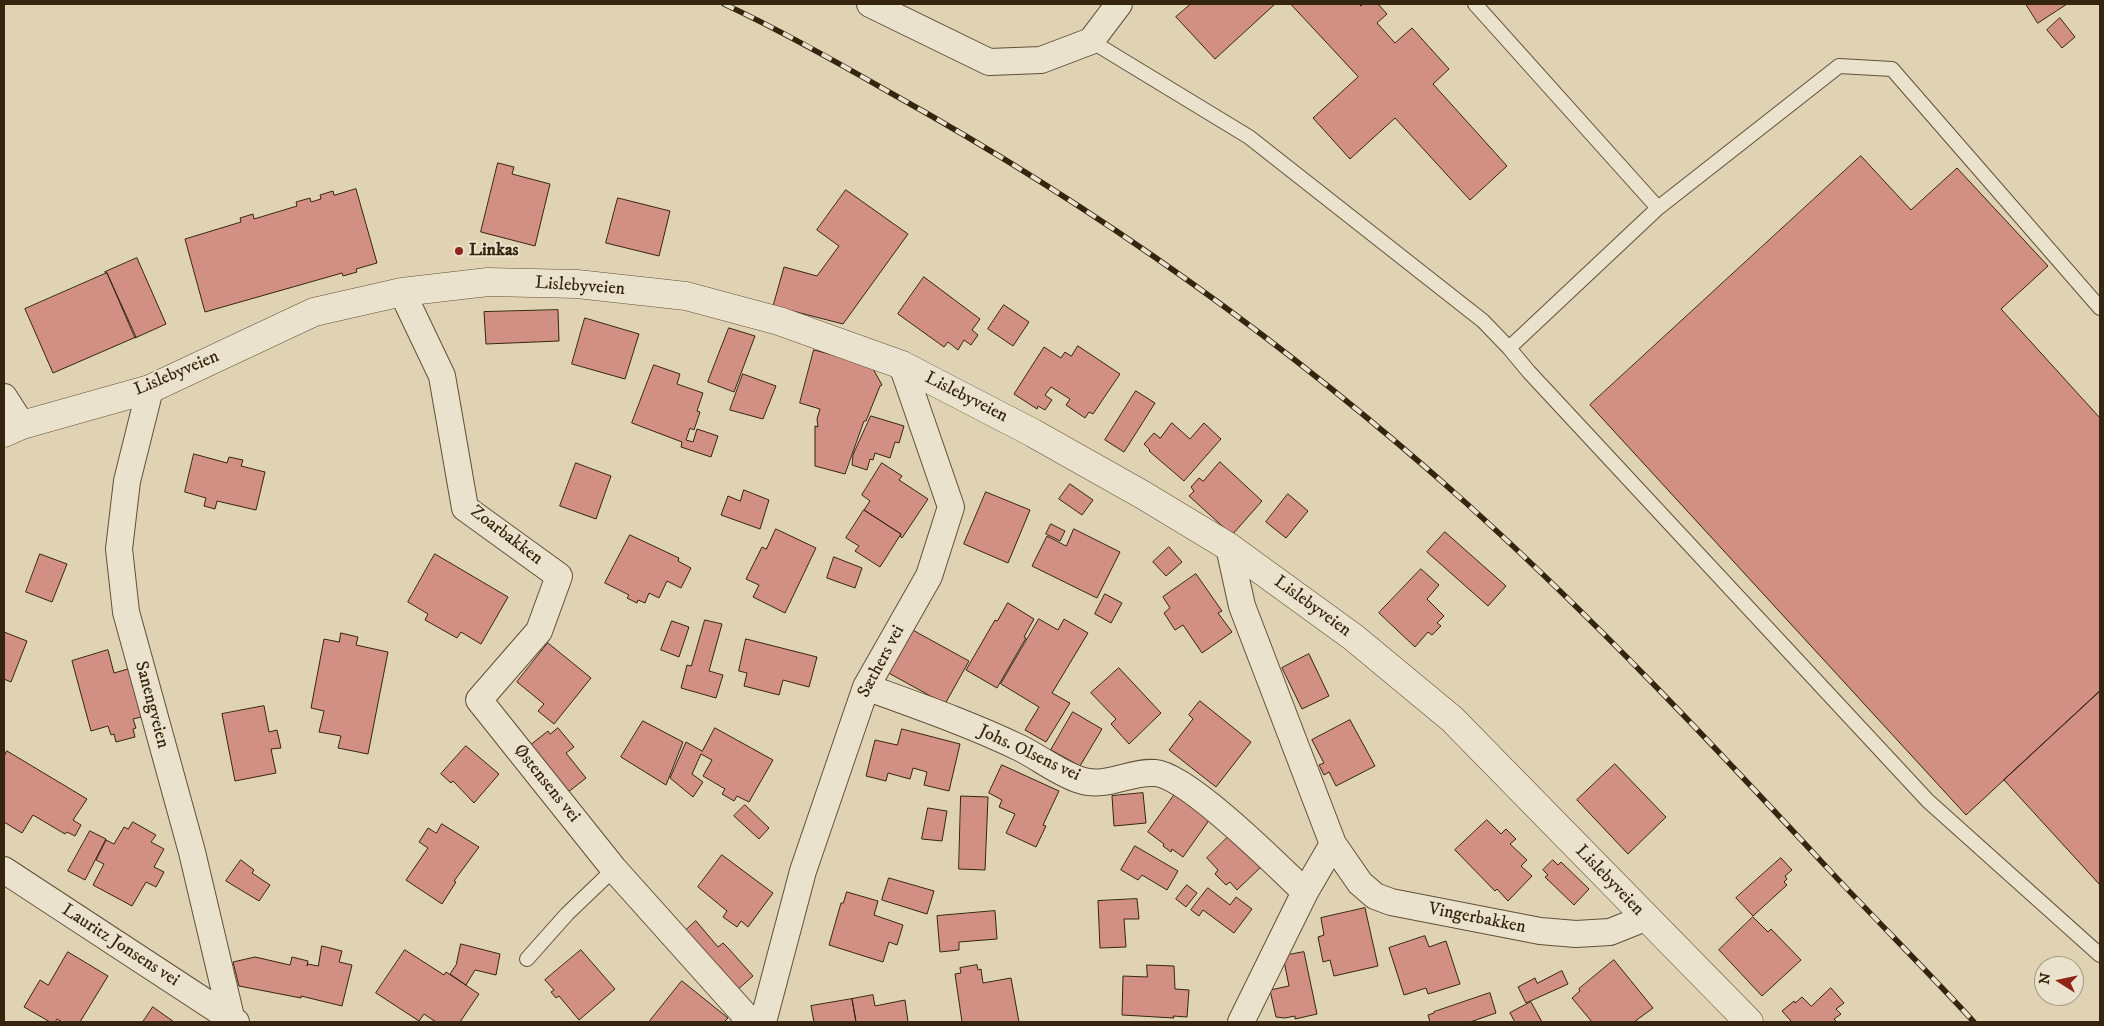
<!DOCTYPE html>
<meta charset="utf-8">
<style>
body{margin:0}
#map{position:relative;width:2104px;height:1026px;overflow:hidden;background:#e0d3b3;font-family:"IM FELL DW Pica",serif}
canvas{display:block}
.frame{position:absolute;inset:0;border:5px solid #36250e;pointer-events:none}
.north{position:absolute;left:2034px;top:956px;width:50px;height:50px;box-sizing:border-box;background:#ebe2ce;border:1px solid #a39681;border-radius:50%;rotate:280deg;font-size:14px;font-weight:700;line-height:20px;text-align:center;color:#36250e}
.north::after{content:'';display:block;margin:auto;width:18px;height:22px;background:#8f2418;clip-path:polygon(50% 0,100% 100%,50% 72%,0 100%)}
</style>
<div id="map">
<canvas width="2104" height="1026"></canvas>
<div class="frame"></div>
<div class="north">N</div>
</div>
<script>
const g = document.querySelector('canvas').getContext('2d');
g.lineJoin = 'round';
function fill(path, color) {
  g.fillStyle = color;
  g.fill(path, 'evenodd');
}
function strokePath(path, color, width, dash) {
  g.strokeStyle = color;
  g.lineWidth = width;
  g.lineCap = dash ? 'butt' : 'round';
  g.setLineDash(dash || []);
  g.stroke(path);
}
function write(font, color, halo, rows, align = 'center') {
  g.font = font + ' "IM FELL DW Pica",serif';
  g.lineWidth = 4;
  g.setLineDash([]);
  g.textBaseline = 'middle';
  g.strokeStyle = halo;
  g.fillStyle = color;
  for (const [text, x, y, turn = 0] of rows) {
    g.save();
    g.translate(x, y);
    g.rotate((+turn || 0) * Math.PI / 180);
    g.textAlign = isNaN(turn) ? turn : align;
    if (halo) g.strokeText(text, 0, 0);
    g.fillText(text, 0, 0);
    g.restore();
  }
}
const building = new Path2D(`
 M1191,4h84l-60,55 -39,-42z
 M1291,4h68l2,2 2,-2h15l9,10 -10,9 18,20 17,-15 37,41 -16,15 74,82 -37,34 -75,-82 -45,41 -37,-41 45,-41z
 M2026,4h41l-29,19z
 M2060,18l15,19 -13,11 -15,-18z
 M1861,156l50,54 46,-42 91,98 -47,43 99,109v273l-134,124 -376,-410z
 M498,163l16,4 -2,7 38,10 -15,62 -54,-14z
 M356,189l21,74 -21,6 1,3 -14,4 -1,-3 -137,39 -20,-73 56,-17 -1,-4 13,-4 1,5 43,-13 -1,-4 14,-4 1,4 10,-3 -1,-4 13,-4 1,4z
 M846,190l62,44 -65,90 -70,-18 11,-39 33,9 22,-30 -22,-16z
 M618,198l52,13 -11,45 -53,-13z
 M137,258l29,66 -31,14 -28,-65 -2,-1z
 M107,273l29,64 -83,36 -28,-64z
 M924,277l56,42 -8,11 6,5 -7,10 -7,-5 -6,10 -10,-8 -4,5 -46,-33z
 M1004,305l25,17 -16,24 -25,-17z
 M558,310l1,31 -73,3 -2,-32z
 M585,318l54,16 -14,45 -53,-15z
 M729,328l26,8 -21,56 -26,-10z
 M1078,346l42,28 -27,40 -4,-2 -4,6 -19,-13 4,-6 -19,-12 -6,8 7,5 -7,10 -7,-4 -1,3 -23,-15 30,-47 17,11 4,-6 6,4z
 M814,350l57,15 11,20 -2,1 -14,35h-2l-19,53 -30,-8v-40l3,1 -1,-8 3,-10 -20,-6z
 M654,365l26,9 -3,10 26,9 -6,18 3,1 -6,18 -4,-2 -4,12 7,2 4,-13 21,7 -7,21 -30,-10 1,-5 -50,-19z
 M743,374l33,12 -13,33 -33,-9z
 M1136,391l19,12 -31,49 -19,-12z
 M871,416l33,10 -5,17 -4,-1 -5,16 -15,-5 -2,7 -3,-1 -3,11 -15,-5 1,-10z
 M1172,423l18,16 14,-16 17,16 -37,42 -35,-30 1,-1 -6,-6 10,-11 6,5z
 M194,454l33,9 2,-6 14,3 -2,6 24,6 -9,38 -39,-9 -2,8 -11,-3 2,-8 -21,-6z
 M1220,462l42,39 -30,34 -43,-39 5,-5 -3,-4 8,-9 4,3z
 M576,463l35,13 -15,43 -36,-13z
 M882,463l20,13 -3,4 29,19 -26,39 -2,-2 1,-2 -37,-24 6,-9 -8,-6z
 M1070,484l23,16 -11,15 -23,-16z
 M744,490l25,10 -9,29 -39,-14 7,-19 12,5z
 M986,492l44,18 -22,53 -44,-19z
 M1288,494l20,17 -22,27 -20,-16z
 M864,510l37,24 -21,33 -25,-16 4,-5 -13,-8z
 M1051,524l14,7 -5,10 -14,-7z
 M776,529l40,19 -31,65 -32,-16 6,-12 -13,-6 16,-32 4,2z
 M1074,529l46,23 -23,46 -65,-32 15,-30 19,10z
 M1445,532l61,54 -18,20 -61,-54z
 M630,535l49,23 -1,3 13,7 -10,20 -14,-7 -8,17 -10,-5 -4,10 -7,-3 -1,3 -10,-5 2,-3 -24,-12z
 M1169,547l13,15 -16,14 -13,-14z
 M40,554l27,10 -15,38 -26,-10z
 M435,554l73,43 -27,47 -20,-12 -4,6 -32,-18 3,-6 -20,-12z
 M834,557l28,11 -7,20 -28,-10z
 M1421,569l18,16 -12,14 17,17 -7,7 4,3 -9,9 -4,-3 -13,15 -36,-34z
 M1196,574l26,37 -4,2 14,19 -30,21 -19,-28 -8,5 -11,-17 6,-5 -7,-11z
 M1105,594l17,9 -11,20 -16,-9z
 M1008,603l26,16 -10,18 2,1 -29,50 -31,-18 29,-50 2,1z
 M1039,619l19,11 6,-11 24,14 -36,60 18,10 -24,39 -21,-12 14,-23 -38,-23z
 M705,620l17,4 -13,47 14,4 -7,23 -35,-10 6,-23 4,1z
 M672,621l17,6 -10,30 -18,-7z
 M909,628l60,33 -24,43 -60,-33z
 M4,632l23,9 -16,41 -7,-3z
 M341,633l17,4 -2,8 32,7 -20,102 -30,-6 3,-12 -22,-4 5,-21 -13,-3 13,-69 15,3z
 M746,639l71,18 -8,30 -26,-7 -4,15 -35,-9 3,-13 -8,-2z
 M548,643l43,35 -37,46 -16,-13 6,-7 -27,-22z
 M108,650l6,23 21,-6 14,48 -16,4 3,9 -3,1 2,8 -19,5 -2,-8 -3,1 -3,-9 -17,5 -19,-70z
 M1309,654l20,42 -27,13 -20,-41z
 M1119,668l42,45 -32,31 -18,-20 5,-5 -25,-26z
 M2100,691v194l-96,-105z
 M1200,701l51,41 -35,45 -47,-37 24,-31 -4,-4z
 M264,706l5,26 8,-2 4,18 -10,1 5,24 -41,8 -13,-67z
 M1073,712l29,17 -22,37 -29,-16z
 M1350,720l25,46 -39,20 -7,-14 -5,3 -5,-10 5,-2 -12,-23z
 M643,721l40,21 -17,43 -45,-28z
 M558,728l16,19 -8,6 20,25 -19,15 -38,-47 19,-15 2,3z
 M715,728l58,32 -24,42 -12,-6 -3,5 -12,-7 3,-5 -22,-13 9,-16 -11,-6 -9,20 11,8 -10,15 -23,-19 16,-36 16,9z
 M902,729l58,15 -11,47 -25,-6 3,-13 -14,-4 -3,11 -22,-6 -2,8 -20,-5 9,-36 22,5z
 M466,746l33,28 -25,29 -21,-22 -2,2 -10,-9z
 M7,751l80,48 -14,21 8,5 -6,11 -8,-4 -2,2 -32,-19 -11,18 -18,-11v-65z
 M1615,764l51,53 -38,37 -51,-54z
 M1002,765l57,26 -16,34 3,1 -10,21 -30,-14 9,-19 -16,-7 3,-7 -13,-7z
 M1143,793l3,30 -32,3 -2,-30z
 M1175,794l35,25 -27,38 -11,-8 -1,3 -8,-6 1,-2 -16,-12z
 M961,796l27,1 -3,73 -26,-1z
 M745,805l24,23 -10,11 -25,-23z
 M928,808l19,3 -5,30 -20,-2z
 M1487,820l14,14 5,-5 10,10 -6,5 17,16 -6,6 11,10 -24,25 -11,-12 -2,2 -40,-41z
 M133,822l23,13 -5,7 13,7 -10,18 10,5 -8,15 -10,-5 -14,24 -39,-21 11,-21 -8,-4 10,-20 8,4 10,-17 4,2z
 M442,824l37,23 -25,34 2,1 -14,22 -36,-24 22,-32 -9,-6 9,-14 8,5z
 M90,831l16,8 -21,41 -17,-9z
 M1233,832l31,32 -27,26 -7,-8 -4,3 -11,-11 3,-4 -11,-12z
 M1135,846l43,25 -11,19 -25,-15 -4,5 -17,-10z
 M722,855l51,38 -25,34 -7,-6 -4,6 -14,-10 4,-6 -29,-24z
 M1781,858l11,12 -7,6 2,3 -3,3 3,3 -34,31 -17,-18z
 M241,860l13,10 -2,3 18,12 -11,16 -33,-20z
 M1553,860l5,5 3,-3 28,27 -15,16 -29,-28 3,-2 -5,-5z
 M889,878l45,13 -7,23 -45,-14z
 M1187,885l10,8 -11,14 -10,-8z
 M1208,888l22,17 6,-8 16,12 -18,24 -31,-23 -4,6 -8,-6z
 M847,892l31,9 -4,14 29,10 -6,20 -8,-3 -6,20 -54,-17 12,-42h2z
 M1137,899l2,20h-15l2,28 -26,1 -2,-47z
 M1365,908l13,58 -44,10 -4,-16 -7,2 -5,-25 6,-2 -3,-17z
 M995,911l2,28 -38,3v8l-19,2 -3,-36z
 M1753,917l15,15 3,-3 30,31 -39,36 -43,-46z
 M696,921l22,26 5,-4 6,6 24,27 -17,15 -51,-60z
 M1425,936l4,11 17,-6 14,43 -32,10 -2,-6 -22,7 -15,-47z
 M461,944l39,10 -4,21 -21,-5 -9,15 -16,-11 6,-9z
 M322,946l20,5 -3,11 13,3 -10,41 -41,-10v2l-62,-12 -6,-24 22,-5 35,8 2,-8 16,4 -1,5 1,-2 10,2z
 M405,950l39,25 2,-3 33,22 -19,28h-24l-12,-8 -5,7 -43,-28z
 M581,950l34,39 -36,31 -20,-24 -3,2 -5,-6 3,-2 -9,-10z
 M68,952l40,24 -28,46h-18l-5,-3 -2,3h-5l-26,-15 16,-27 8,5z
 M1304,952l13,62 -22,5v-3l-10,2 -9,-1 -6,-27 19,-4 -6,-30z
 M1614,960l39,48 -19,14h-42l-20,-24 8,-7 -1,-2z
 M977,965l1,5 3,-1 2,14 28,-5 8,44h-57l-7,-48 6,-1 -1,-5z
 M1147,965l27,1 1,23 14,1 -2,27 -14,-1 1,2 -52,-3 1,-39 24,1z
 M1562,971l6,13 -42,19 -8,-16 17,-9 2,5z
 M682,981l46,37 -4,4h-75z
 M1831,988l13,15 -8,6 5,5 -7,5 3,3h-45l-10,-11 12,-10 1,2 7,-6 9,9z
 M1490,993l6,20 -26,9h-40l-2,-7 6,-2v-1z
 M873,995l2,11 30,-6 3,22h-52l-4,-23z
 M852,999l4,23h-42l-3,-16z
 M1531,1002l11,20h-27l-5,-9z
 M153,1007l21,15h-31z`);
const service = new Path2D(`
 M1091,41l158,96 234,184 26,27 149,-140 -183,-204
 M1658,208l181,-142 53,3 208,239
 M1509,348l20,24 399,429 172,154
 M527,959l40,-45 47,-45`);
const minor = new Path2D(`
 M870,4l119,58 52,-2 50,-19 28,-37
 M402,292l40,84 23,132 94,68 -20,55 -60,69 135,169 129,144 3,9
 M150,389l-23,92 -8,68 7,63 66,240 39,165
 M4,397l18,28
 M1229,547l13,59 91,238 -28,48 -64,130
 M866,687c52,19 104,37 154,61 20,10 40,26 60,32 26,9 49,-9 75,-7 32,2 123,93 150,119
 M1333,844l27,39 15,13 16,6 149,29 36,3 34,-2 35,-14
 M4,870l232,152
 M763,1022l40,-151 63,-184 63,-111 22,-69 -49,-142`);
const tertiary = new Path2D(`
 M4,433l18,-8 128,-36 164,-77 88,-20 86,-10 89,2 109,12 93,25 123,44 131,68 110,62 86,52 124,90 99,82 297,303`);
const rail = new Path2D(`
 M724,4c56,26 111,57 165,88 207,115 401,253 577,411 130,117 249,244 367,371 47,50 95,98 141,148`);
const markers = [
 [459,251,5,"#8f2418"]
];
const poiNames = [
 ["Linkas",469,251]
];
const streetNames = [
 ["Lislebyveien",580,287,4],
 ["Lislebyveien",177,374,-23],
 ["Lislebyveien",966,398,27],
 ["Zoarbakken",506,536,37],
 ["Lislebyveien",1312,607,36],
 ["Sæthers vei",882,662,-62],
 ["Sanengveien",151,705,75],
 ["Johs. Olsens vei",1029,754,25],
 ["Østensens vei",546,784,51],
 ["Lislebyveien",1609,881,46],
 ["Vingerbakken",1477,919,11],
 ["Lauritz Jonsens vei",120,946,33]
];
fill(building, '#d28f84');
strokePath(building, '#36250e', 1);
strokePath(service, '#605037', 16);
strokePath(minor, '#605037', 28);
strokePath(tertiary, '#605037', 29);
strokePath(service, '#ebe2ce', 14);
strokePath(minor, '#ebe2ce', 26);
strokePath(tertiary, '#ebe2ce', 28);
strokePath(rail, '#36250e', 5.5);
strokePath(rail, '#ebe2ce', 4, [11]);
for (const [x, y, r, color] of markers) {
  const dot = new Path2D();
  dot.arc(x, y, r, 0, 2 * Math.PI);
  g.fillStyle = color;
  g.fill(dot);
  strokePath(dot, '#ebe2ce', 2);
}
write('bold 18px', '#36250e', '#ebe2ce', poiNames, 'left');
write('18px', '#36250e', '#ebe2ce', streetNames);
</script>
